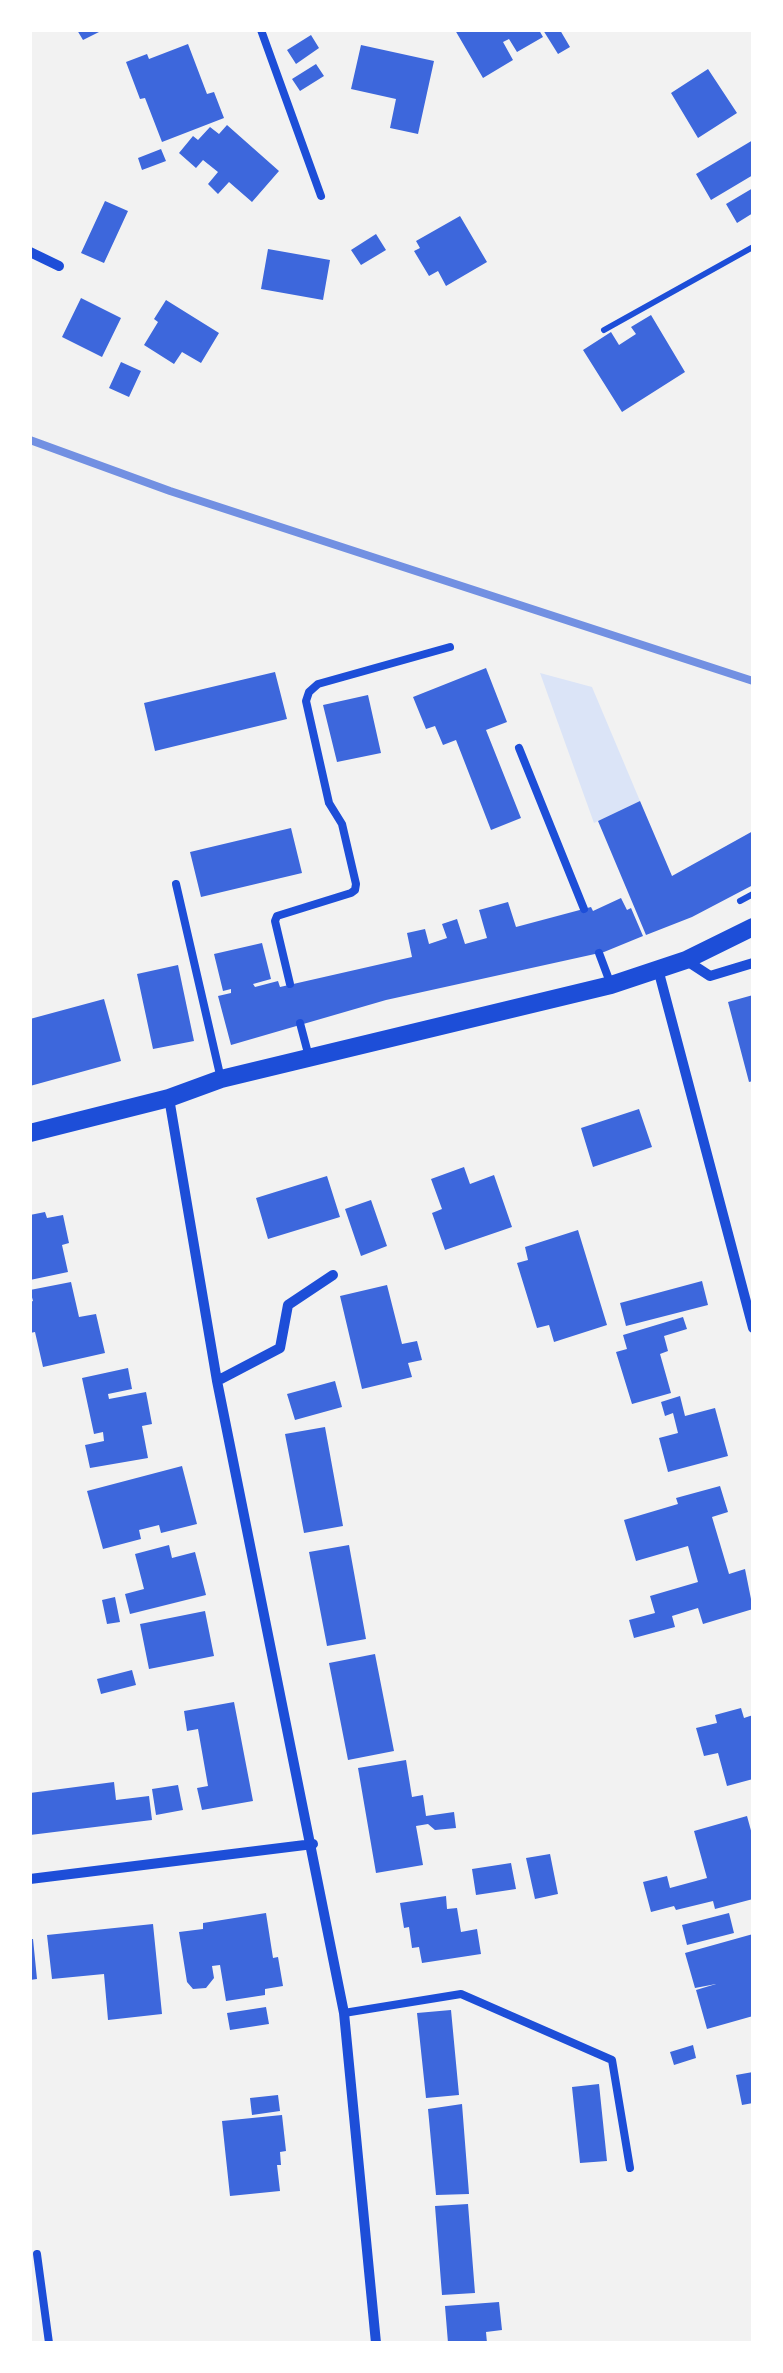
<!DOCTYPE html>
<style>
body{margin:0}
#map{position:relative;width:783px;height:2373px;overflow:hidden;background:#f2f2f2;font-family:"PT Sans",sans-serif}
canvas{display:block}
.frame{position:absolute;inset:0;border:32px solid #fff;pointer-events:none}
</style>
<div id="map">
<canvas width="783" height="2373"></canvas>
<div class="frame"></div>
</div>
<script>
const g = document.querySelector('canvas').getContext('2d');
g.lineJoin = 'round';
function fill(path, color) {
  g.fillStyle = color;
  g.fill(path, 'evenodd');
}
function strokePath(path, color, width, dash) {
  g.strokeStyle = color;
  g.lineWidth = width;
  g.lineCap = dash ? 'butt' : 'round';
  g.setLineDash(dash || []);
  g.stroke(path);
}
const green = new Path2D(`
 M540,673l52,14 48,114 -46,22z`);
const building = new Path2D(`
 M77,30h26l-20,10z
 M455,30h84l4,7 -26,15 -8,-13 -6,3 10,18 -30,18z
 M543,30h17l10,17 -12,7z
 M311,35l8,13 -23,16 -9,-14z
 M188,44l19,50 7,-2 10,26 -62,24 -17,-44 -5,1 -14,-37 21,-8 2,5z
 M361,45l73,16 -16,73 -28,-6 6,-29 -45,-10z
 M316,64l8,12 -24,15 -8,-12z
 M708,69l29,44 -39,25 -27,-45z
 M227,125l52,46 -27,31 -23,-20 -11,12 -10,-10 10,-12 -15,-12 -7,8 -17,-15 14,-17 5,4 12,-13 9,7z
 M753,140v35l-42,25 -15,-26z
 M161,149l5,12 -24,9 -4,-12z
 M753,188v25l-16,10 -11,-19z
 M105,201l23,10 -24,52 -23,-10z
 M460,216l27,46 -41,24 -8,-15 -9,5 -15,-25 6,-3 -4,-7z
 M376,234l10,16 -25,15 -10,-15z
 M268,249l62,11 -7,40 -62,-11z
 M81,298l40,20 -19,39 -40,-20z
 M166,300l53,33 -18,30 -19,-11 -8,12 -30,-19 14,-23 -4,-3z
 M651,315l34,57 -63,40 -39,-62 28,-18 8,13 17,-11 -5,-7z
 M121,362l20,9 -12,26 -20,-9z
 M486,668l21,54 -21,8 35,88 -30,12 -35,-90 -13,5 -8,-19 -9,3 -13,-32z
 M275,672l12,47 -132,32 -11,-48z
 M368,695l13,58 -44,9 -14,-57z
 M640,801l32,75 81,-45v54l-61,32 -46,18 -48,-114z
 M291,828l11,45 -101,24 -11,-45z
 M621,898l6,12 4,-2 12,28 -39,16 -218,48 -155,45 -13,-49 13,-3v-4l-8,2 -9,-37 48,-11 9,36 -18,5 2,3 23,-6 2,6 132,-30 -5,-24 18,-4 4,15 18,-6 -5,-14 15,-5 8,25 22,-6 -8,-28 29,-8 8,25 75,-20 2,4z
 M178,965l16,76 -41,8 -16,-75z
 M753,995v86l-4,1 -21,-80z
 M104,999l17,62 -91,25v-67z
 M639,1109l13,38 -59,20 -12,-39z
 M464,1167l6,17 24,-9 18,52 -67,23 -13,-37 10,-4 -11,-30z
 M327,1176l13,41 -72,22 -12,-41z
 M371,1200l16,46 -26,10 -16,-47z
 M45,1212l2,6 16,-3 6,28 -7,2 6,27 -38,8v-65z
 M578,1230l29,95 -53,17 -5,-17 -12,3 -20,-65 11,-3 -3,-13z
 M702,1281l6,24 -82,21 -6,-23z
 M71,1282l8,35 17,-3 9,39 -62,14 -8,-35 -5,1v-31l3,-1 -3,-11z
 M387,1285l15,59 15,-3 5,19 -14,3 4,14 -50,12 -22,-93z
 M683,1317l4,12 -23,7 4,15 -8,3 11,39 -39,11 -16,-52 11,-3 -4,-14z
 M128,1368l4,21 -24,5 1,5 37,-7 6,32 -10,2 6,32 -58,10 -5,-23 19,-4 -1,-9 -9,2 -12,-56z
 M335,1381l7,26 -47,13 -8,-26z
 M680,1396l5,20 30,-8 13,48 -60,16 -9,-34 19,-5 -5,-20 -8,3 -4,-14z
 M325,1427l18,99 -39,7 -19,-99z
 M182,1466l15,58 -36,9 -2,-8 -20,5 2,9 -38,10 -16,-58z
 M720,1486l8,26 -16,5 17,57 16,-5 8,40 -50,15 -5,-16 -26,8 3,11 -41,11 -5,-18 26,-7 -5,-17 48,-14 -10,-36 -52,15 -12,-41 54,-16 -2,-6z
 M169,1545l3,13 23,-6 11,43 -76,19 -5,-20 19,-5 -9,-35z
 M349,1545l17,94 -39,7 -18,-94z
 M115,1597l5,25 -13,2 -5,-24z
 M205,1611l9,45 -65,13 -9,-45z
 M375,1654l19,97 -46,9 -19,-97z
 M132,1670l4,15 -35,9 -4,-15z
 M234,1702l19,99 -51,9 -5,-22 11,-2 -10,-57 -11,2 -3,-20z
 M741,1708l3,10 9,-3v64l-26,7 -9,-33 -14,3 -8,-28 21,-5 -2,-8z
 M406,1760l6,37 11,-2 3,21 28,-4 2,16 -21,2 -7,-6 -12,2 7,39 -47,8 -18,-105z
 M114,1782l2,18 33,-4 3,24 -122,15v-42z
 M178,1785l5,25 -27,5 -4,-26z
 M747,1816l6,22v61l-38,10 -2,-8 -37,9 -2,-4 -23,6 -8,-30 24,-6 3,12 37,-10 -13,-47z
 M550,1854l8,40 -23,5 -9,-41z
 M511,1863l5,26 -40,6 -4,-26z
 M446,1896l1,13 10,-1 4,24 16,-3 4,25 -59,9 -3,-16 -7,1 -3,-21 -5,1 -4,-25z
 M266,1913l7,45 5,-1 5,29 -18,3v6l-39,6 -6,-36 -8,1 2,12 -8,10 -13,1 -6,-7 -8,-50 24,-3v-6z
 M729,1913l5,20 -47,12 -5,-20z
 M153,1924l9,90 -54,6 -4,-46 -52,5 -5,-44z
 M753,1934v82l-46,13 -11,-39 20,-6 -21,4 -10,-35z
 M30,1939h3l4,40 -7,1z
 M266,2007l3,17 -39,6 -3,-17z
 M451,2010l8,85 -33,3 -9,-85z
 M693,2045l3,13 -22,7 -4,-13z
 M753,2072v31l-11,2 -6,-30z
 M599,2084l8,77 -27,2 -8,-76z
 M278,2095l2,16 -28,4 -2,-17z
 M462,2104l7,90 -33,1 -8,-86z
 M282,2115l4,36 -6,1 1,13h-4l3,26 -50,5 -8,-75z
 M468,2204l7,89 -33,2 -7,-89z
 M499,2302l3,28 -16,2 1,11h-39l-3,-37z`);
const path = new Path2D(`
 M604,330l149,-83
 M740,901l13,-7`);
const service = new Path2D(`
 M261,30l60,166
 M519,748l65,161
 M176,884l45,195
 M599,953l12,32
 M290,984l-15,-63 2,-5 74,-23 4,-3 1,-6 -14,-60 -13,-21 -23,-102 3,-9 9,-8 132,-37
 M300,1023l9,34
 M344,2013l117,-19 151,66 18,108
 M37,2254l12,89`);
const minor = new Path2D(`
 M30,252l29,14
 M687,961l23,15 43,-13
 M658,969l95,359
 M169,1098l48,283 127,632 32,330
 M217,1381l63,-33 8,-43 45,-30
 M30,1879l283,-35`);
const tertiary = new Path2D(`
 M30,1133l139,-35 52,-19 390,-94 75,-25 67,-33`);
const rail = new Path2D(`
 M30,440l140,51 583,190`);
fill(green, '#dbe4f7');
fill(building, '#3d67dc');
strokePath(path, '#1d4ed8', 6);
strokePath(service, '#1d4ed8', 8);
strokePath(minor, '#1d4ed8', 10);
strokePath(tertiary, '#1d4ed8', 18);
strokePath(rail, '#7290e2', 8);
</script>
